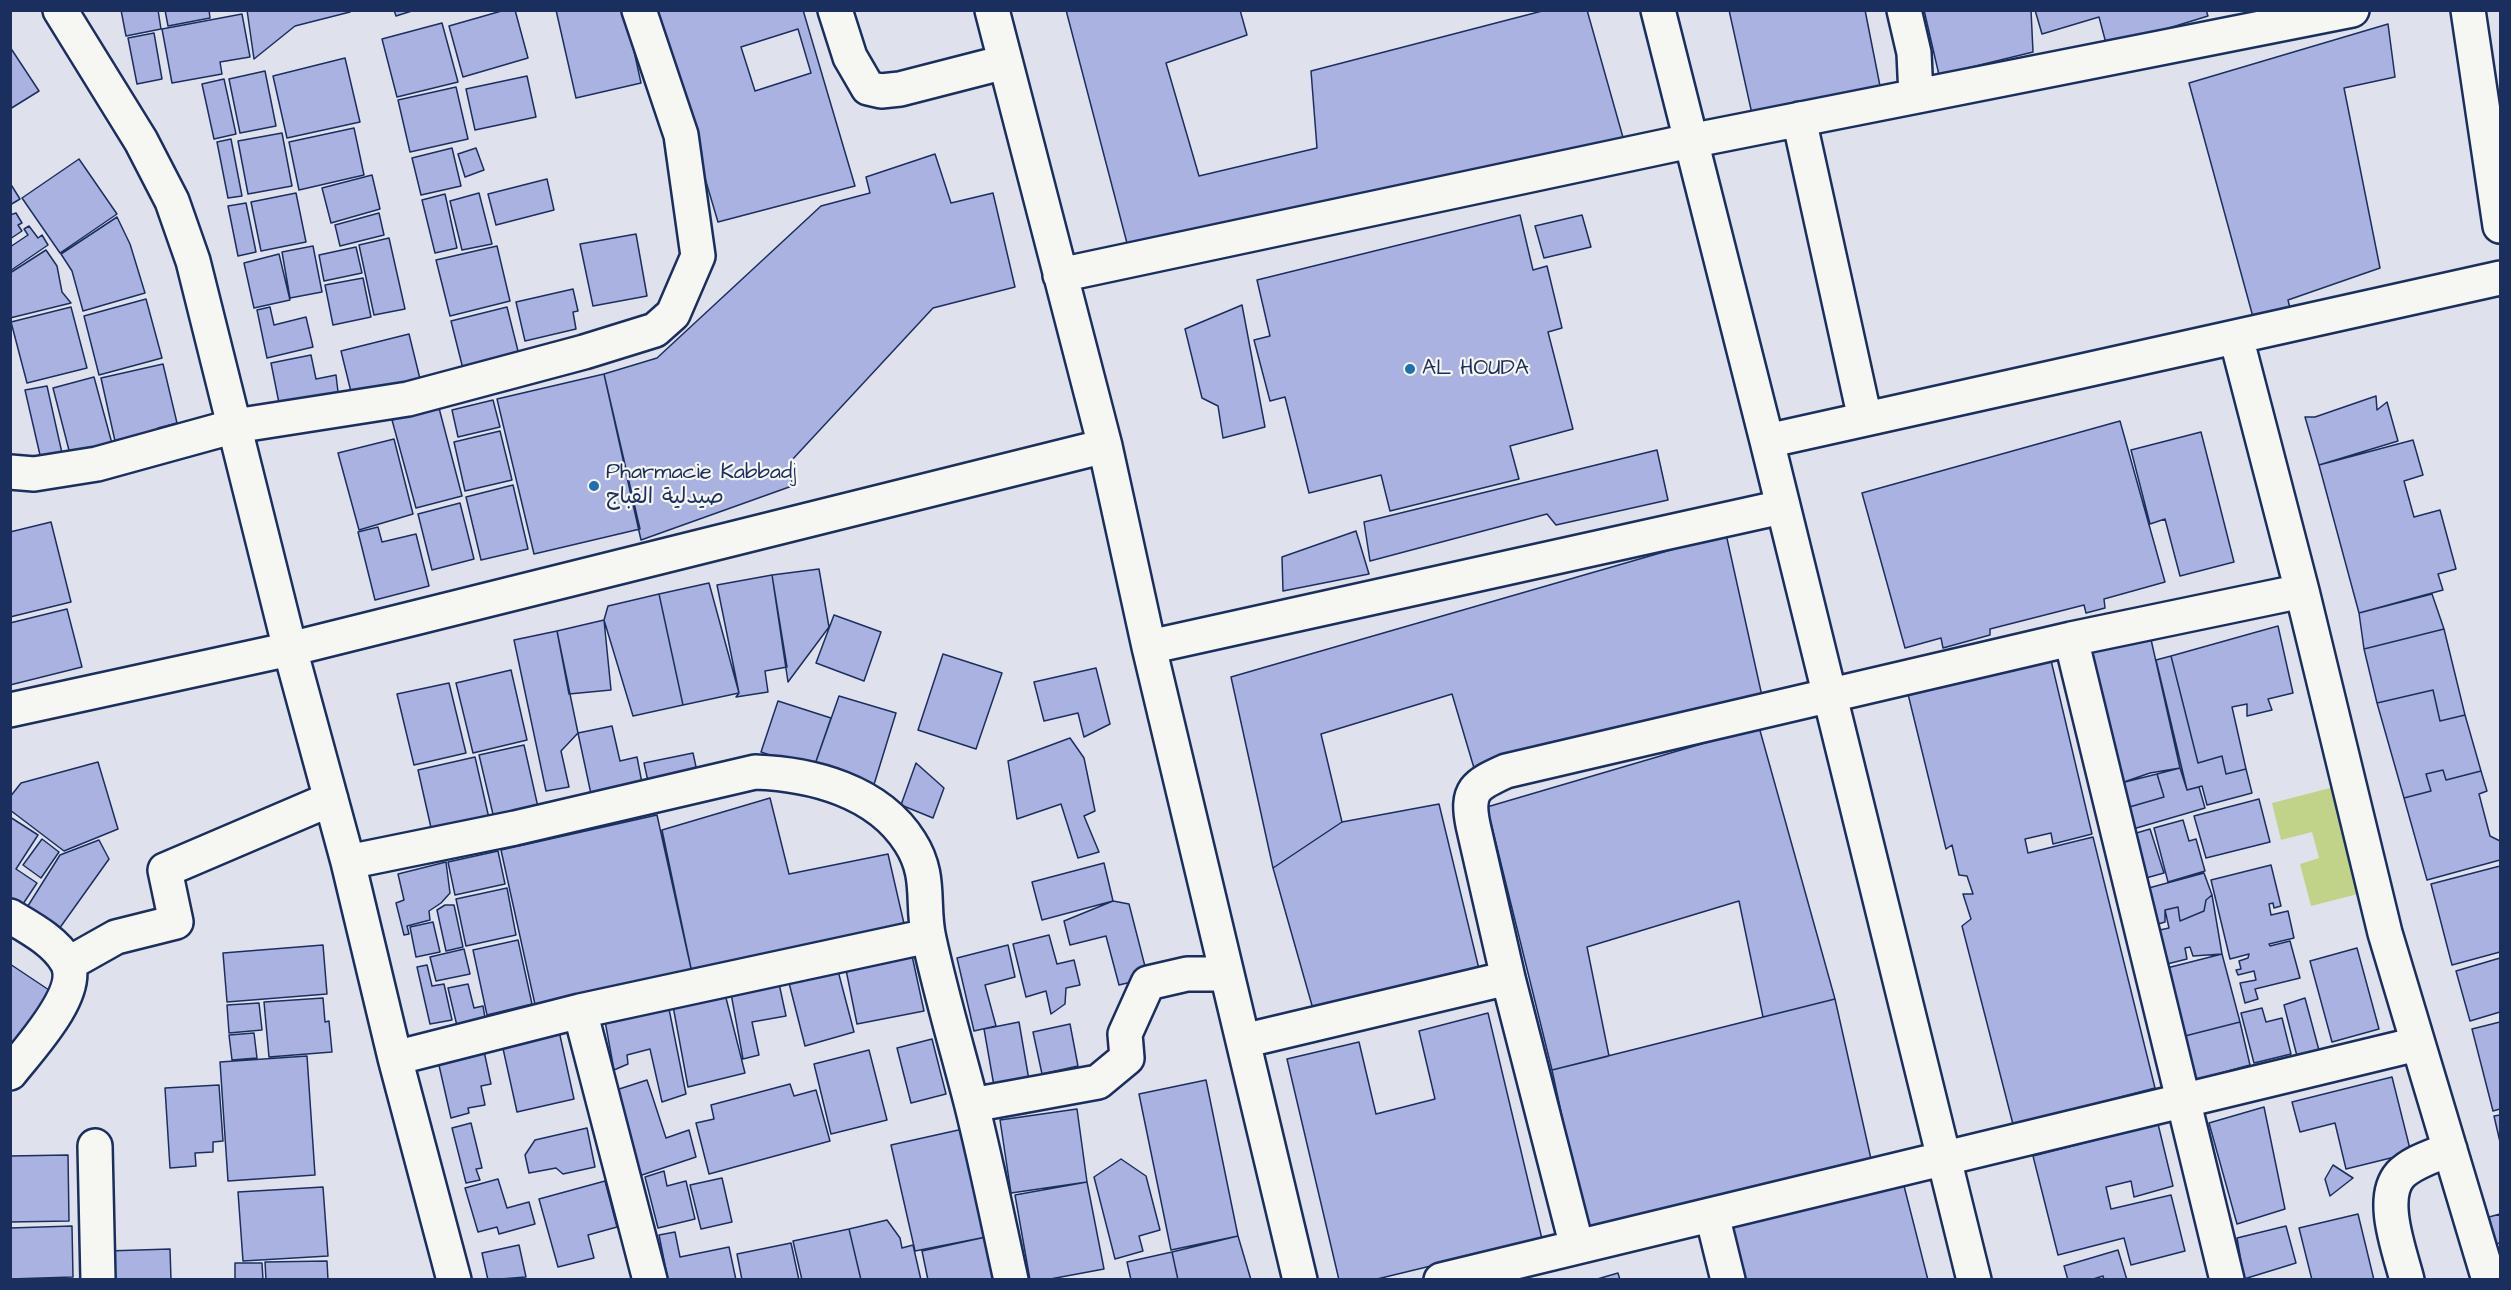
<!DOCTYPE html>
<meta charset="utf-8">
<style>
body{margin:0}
#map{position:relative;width:2511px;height:1290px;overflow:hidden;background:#dfe2ed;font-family:"Architects Daughter",sans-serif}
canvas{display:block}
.frame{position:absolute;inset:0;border:12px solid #1b2f5e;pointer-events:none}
</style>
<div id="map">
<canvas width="2511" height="1290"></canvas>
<div class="frame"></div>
</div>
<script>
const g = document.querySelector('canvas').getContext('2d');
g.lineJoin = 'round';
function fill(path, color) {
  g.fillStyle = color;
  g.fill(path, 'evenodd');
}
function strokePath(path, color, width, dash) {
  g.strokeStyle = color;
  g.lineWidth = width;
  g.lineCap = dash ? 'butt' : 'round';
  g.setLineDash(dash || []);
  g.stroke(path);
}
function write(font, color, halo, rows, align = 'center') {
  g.font = font + ' "Architects Daughter","Playpen Sans Arabic",sans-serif';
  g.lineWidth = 4.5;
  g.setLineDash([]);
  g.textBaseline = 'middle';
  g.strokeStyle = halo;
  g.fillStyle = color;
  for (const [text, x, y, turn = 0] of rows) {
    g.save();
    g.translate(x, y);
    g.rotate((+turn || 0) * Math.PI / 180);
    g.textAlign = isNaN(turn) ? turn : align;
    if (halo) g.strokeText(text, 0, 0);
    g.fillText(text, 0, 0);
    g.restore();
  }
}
const green = new Path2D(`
 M2338,786l28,106 -55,14 -11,-42 19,-6 -7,-26 -31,8 -9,-37z`);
const building = new Path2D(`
 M121,10h37l3,19 -35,7z
 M165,10h44l1,8 -42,8z
 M247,10h103v2l-55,14 -41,33z
 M394,10h21l-19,6z
 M505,10h10l13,48 -65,19 -14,-51z
 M556,10h69l16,73 -65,15z
 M655,10h148l52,176 -137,36z
 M1066,10h174l7,25 -81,28 33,113 118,-28 -6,-77 235,-61h41l37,131 -496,106z
 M1729,10h136l15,76 -128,28z
 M1924,10h107l2,42 -94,23z
 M2035,10h171l2,6 -101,31 -8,-30 -57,17z
 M242,14l8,43 -30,5 2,12 -50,9 -10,-54z
 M442,23l16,59 -61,15 -15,-58z
 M2388,24l7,53 -51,11 36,180 -92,32 2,8 -37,9 -64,-234z
 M798,29l13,44 -56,18 -14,-44z
 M154,33l8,46 -25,5 -9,-46z
 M10,47l29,44 -29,18z
 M345,58l15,64 -73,16 -14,-62z
 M265,71l11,55 -36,7 -11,-54z
 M527,76l9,41 -61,13 -9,-41z
 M224,79l12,55 -22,5 -12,-55z
 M456,87l12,52 -58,13 -12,-52z
 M354,128l10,47 -65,15 -10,-48z
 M282,133l10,53 -44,8 -10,-53z
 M231,139l11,57 -14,2 -11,-56z
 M452,148l9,38 -40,9 -9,-37z
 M476,148l8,22 -19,7 -7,-23z
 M935,154l16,49 42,-10 22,94 -82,21 -142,153 1,25 -151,54 -37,-166 53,-16 164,-152 49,-13 -4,-16z
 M79,159l38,55 -57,39 -38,-55z
 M372,175l8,34 -49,14 -9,-35z
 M547,179l7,31 -58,15 -8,-31z
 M10,183l10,16 -10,6z
 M296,193l10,49 -45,9 -10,-49z
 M479,193l13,51 -30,6 -12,-49z
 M445,194l12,54 -22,5 -13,-53z
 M246,203l10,49 -18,4 -10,-50z
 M16,213l6,10 -4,2 4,6 -12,8v-24z
 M379,213l5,22 -44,11 -5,-21z
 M1520,215l13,55 14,-4 15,62 -14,4 25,97 -63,17 9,33 -129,32 -9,-36 -72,18 -24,-96 -15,4 -16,-61 16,-4 -13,-56z
 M1582,215l9,32 -47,11 -9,-32z
 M117,217l13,27 15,49 -62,18 -11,-40 -11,-17z
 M29,226l9,12 4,-3 6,10 -38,26v-24l18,-12 -4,-6z
 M636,234l11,62 -54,10 -13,-62z
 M389,238l16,71 -31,6 -15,-70z
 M313,246l9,46 -32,6 -8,-46z
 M497,246l13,55 -60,15 -14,-56z
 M356,247l6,26 -38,8 -5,-26z
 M46,250l11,16 5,26 9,11 -61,15v-45z
 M279,254l11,46 -36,8 -10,-45z
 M363,278l8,39 -38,8 -8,-40z
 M573,289l5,22 -5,1 3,17 -51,12 -9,-39z
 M146,299l16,59 -63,17 -15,-59z
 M1242,305l23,122 -42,11 -5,-32 -16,-8 -17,-69z
 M71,307l16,61 -60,15 -16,-61z
 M270,307l4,18 32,-8 7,30 -46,11 -10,-48z
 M507,307l12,48 -56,14 -12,-48z
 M409,334l12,49 -68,17 -12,-49z
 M311,355l5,24 20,-4 2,17 -59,11 -8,-40z
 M163,364l14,59 -19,5 2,9 -45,4 -14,-63z
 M604,374l36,155 -106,25 -37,-155z
 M94,377l20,74 -42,11 -19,-74z
 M47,386l17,76 -21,6 -18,-78z
 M2376,396l1,14 10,-8 11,39 -79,24 -14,-48h10z
 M493,400l7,27 -42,10 -6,-27z
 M439,408l23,88 -46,12 -24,-88z
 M2120,421l45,161 -61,17 1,9 -19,5 -2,-8 -94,24v6l-47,13 -2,-10 -36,10 -43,-155z
 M500,431l12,49 -47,11 -11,-49z
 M2201,432l33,130 -54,14 -15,-57 -15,5 -19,-74z
 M394,439l19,75 -54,16 -21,-77z
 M2413,440l10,35 -19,6 10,36 26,-7 16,59 -18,5 5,16 -84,23 -40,-148z
 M1657,450l11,50 -112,25 -9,-11 -177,47 -6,-39z
 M513,485l15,64 -47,11 -15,-63z
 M460,503l14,56 -42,11 -14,-56z
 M51,522l20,80 -61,15v-85z
 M378,527l4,15 34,-8 13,52 -54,14 -17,-68z
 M1356,531l13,43 -86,17 -1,-34z
 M1726,534l36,162 -288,72 -22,-74 -131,40 21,88 -69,46 -42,-191z
 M819,569l10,58 -41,55 -16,-107z
 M772,575l15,92 -22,4 3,21 -32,5 3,-4 -22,-108z
 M709,583l30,110 -56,12 -24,-111z
 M659,594l24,111 -50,11 -29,-96 4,-14z
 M2432,594l12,35 -80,20 -5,-36z
 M67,609l15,58 -72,18v-62z
 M834,615l47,17 -17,49 -48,-18z
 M604,620l7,70 -42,4 -12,-63z
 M2278,626l15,67 -25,6 4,11 -25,6v-12l-15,3 14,62 -20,5 -4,-18 -24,7 -27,-107z
 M2444,629l21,86 -25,6 -7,-31 -56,13 -13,-54z
 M557,631l21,102 -17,18 8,36 -23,4 -32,-151z
 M2150,635l30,133 -30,5 -29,10 -31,-133z
 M943,654l59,19 -26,76 -58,-19z
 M2050,656l42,178 -39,10 -2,-11 -26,6 3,14 65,-16 62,251 -65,17 3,12 -77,19 -54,-210 9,-7 -8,-25h10l-6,-18 -8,-1 -7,-30 -6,4 -39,-159z
 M2171,656l27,107 24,-7 4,18 20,-5 6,24 -45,12 -5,-19 -15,4 -31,-130z
 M1096,668l14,56 -26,13 -6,-24 -34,8 -10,-39z
 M511,670l16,70 -54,13 -17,-70z
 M449,683l17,70 -52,12 -17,-71z
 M2433,690l7,31 25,-6 16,56 -35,9 -3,-10 -17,4 5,17 -27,7 -27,-95z
 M839,696l57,17 -24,78 -59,-21z
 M778,701l53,17 -18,52 -52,-18z
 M612,726l8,35 17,-4 5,26 -51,11 -13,-61z
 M1759,727l76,272 -72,18 -24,-116 -152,46 22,109 -57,14 -65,-263z
 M1070,738l14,20 11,53 -11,5 15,36 -21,6 -17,-54 -44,15 -9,-58z
 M524,745l16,71 -44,11 -17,-72z
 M693,753l5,23 -49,10 -5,-23z
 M475,757l16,70 -57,14 -16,-71z
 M98,762l20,67 -54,22 -54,-41v-13l11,-14z
 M916,763l28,25 -11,30 -32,-13z
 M2180,768l7,22 12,-3 6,21 -72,21 -7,-21 38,-11 -7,-23z
 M2443,770l3,10 35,-9 6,20 -8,3 11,42 10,5v19l-73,20 -23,-82 27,-7 -5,-17z
 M2157,774l7,23 -38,11 -5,-25z
 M770,798l19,76 99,-20 17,74 -213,45 -30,-143z
 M2259,799l11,43 -64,16 -12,-42z
 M1439,804l40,165 -166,40 -40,-141 69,-46z
 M657,815l35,158 -156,36 -35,-159z
 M10,817l28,18 -22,34 21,14 -16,24 -11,-6z
 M2183,820l6,21 7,-2 9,32 -37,11 -14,-54z
 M2150,829l14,44 -18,5 -13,-44z
 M42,839l17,13 -18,26 -18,-13z
 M99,840l10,19 -50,70 -33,-20 34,-54z
 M498,851l7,33 -50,11 -7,-33z
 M446,862l4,31 -9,10 -12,8 1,9 -23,6 2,8 -5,1 -8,-32 8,-3 -6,-26z
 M1104,863l9,38 -71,19 -10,-38z
 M2271,865l10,41 -7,2 -1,-5 -4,1 2,11 17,-4 6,27 -25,6 1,2 20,-5 10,37 -45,11 3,10 -13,4 -5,-20 16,-3 -2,-9 -16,4 -2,-5 5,-1 -2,-8 9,-3 1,-4 -19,5 -19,-79z
 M2500,866v86l-48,13 -21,-81z
 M2204,873l8,22 -6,5 -2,11 -24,10 -2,-14 -13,3v12l-10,3 -10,-36z
 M507,888l9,47 -50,11 -10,-47z
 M2212,895l10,59 -29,2 -3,-9 -5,1 2,11 -24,6 -8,-34 14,-3 -4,-18 13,-3 2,14 24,-10 2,-11z
 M1113,901l16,3 19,74 -29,7 -13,-49 -36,9 -6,-24z
 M445,905h9l9,42 -17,4 -9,-41z
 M433,922l7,30 -24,5 -6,-30z
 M1049,935l8,29 17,-4 6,25 -14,3 -1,16 -14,10 -5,-23 -20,6 -13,-53z
 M518,940l14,64 -45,11 -14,-65z
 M323,945l4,49 -100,8 -4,-49z
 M1008,945l7,32 -30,8 11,41 -22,5 -17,-73z
 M2357,948l22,81 -47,13 -22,-81z
 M464,949l6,25 -34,7 -6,-24z
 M911,951l13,60 -67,13 -12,-59z
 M2222,954l18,68 -59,15 -18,-68z
 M2500,958v54l-30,9 -14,-50z
 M10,964l45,30 -45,58z
 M427,965l5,21 12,-2 8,36 -22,4 -13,-57z
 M837,967l17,65 -49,14 -17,-67z
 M778,979l8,37 -34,6 7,33 -16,4 -13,-71z
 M468,984l6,24 9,-2 3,18 -28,6 -10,-42z
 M725,994l20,79 -57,14 -15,-81z
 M323,998l2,24 4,-1 3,31 -63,5 -5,-55z
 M2305,998l15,56 -22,6 -14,-55z
 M1835,999l36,160 -285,69 -34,-158z
 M259,1003l3,27 -33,3 -2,-28z
 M2262,1008l4,14 16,-4 9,36 -37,9 -13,-50z
 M669,1009l17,85 -24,8 -12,-53 -23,6 1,9 -14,6 -9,-49z
 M1488,1013l54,226 -169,41h-34l-52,-221 72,-17 17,72 59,-15 -16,-68z
 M1019,1022l10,58 -35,6 -10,-57z
 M2240,1022l10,43 -55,15 -14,-43z
 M2500,1022v87l-7,2 -21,-82z
 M1070,1024l8,42 -36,8 -9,-42z
 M559,1031l15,68 -57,13 -15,-68z
 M254,1033l3,25 -25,2 -3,-25z
 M932,1039l14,55 -35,9 -14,-55z
 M869,1050l18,70 -56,14 -17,-70z
 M484,1051l7,33 -10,2 4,19 -17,3 1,5 -18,5 -13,-57z
 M307,1056l8,119 -87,6 -8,-119z
 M2392,1077l19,76 -65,16 -11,-46 -35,9 -8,-30z
 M647,1080l19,58 23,-8 7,27 -57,19 -26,-85z
 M1206,1080l32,156 -67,14 -32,-156z
 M790,1084l4,12 22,-6 14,51 -121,33 -13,-51 18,-4 -3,-14z
 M219,1085l4,56 -10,1v10l-18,1 1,13 -26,2 -5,-80z
 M2264,1107l21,102 -48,15 -28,-101z
 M1077,1109l10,73 -76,11 -11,-73z
 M2500,1115v27l-6,-26z
 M471,1123l11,45 -6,1 4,11 -14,3 -14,-55z
 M2158,1124l15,62 -39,11 -3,-16 -25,6 5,22 60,-14 14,56 -54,14 -7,-27 -66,17 -25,-99z
 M587,1128l8,39 -32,7 -7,-6 -27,5 -4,-18 10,-15z
 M963,1129l23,108 -71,14 -24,-106z
 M68,1155l1,66 -59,1v-66z
 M1121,1159l25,17 14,54 -21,6 4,15 -28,8 -21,-82z
 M2333,1165l20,13 -23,18 -5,-17z
 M664,1171l3,15 19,-5 9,38 -37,9 -13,-51z
 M722,1178l10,44 -31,7 -11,-44z
 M498,1179l9,29 22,-6 6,22 -36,10 -2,-7 -19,5 -13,-44z
 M605,1181l12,46 -29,8 6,23 -36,9 -19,-68z
 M1087,1182l17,87 -59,11h-15l-15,-85z
 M1903,1182l25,98h-195l-13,-52z
 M323,1187l5,69 -85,5 -5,-69z
 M2358,1214l16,66h-62l-13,-52z
 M2500,1214v29l-4,1 -7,-27z
 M887,1220l13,18 2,10 11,-3 8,35h-60l-12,-51z
 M72,1226l1,51 -63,2v-51z
 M2286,1226l10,37 -52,16 -7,-41z
 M849,1229l12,51h-59l-9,-39z
 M675,1232l5,25 49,-10 7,33h-68l-9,-45z
 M1238,1236l13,44h-73l-6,-28z
 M986,1237l8,43h-66l-6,-29z
 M791,1243l8,37h-57l-5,-26z
 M519,1245l7,32 -38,3 -6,-27z
 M170,1249l1,31h-63l-1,-29z
 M2118,1250l9,30h-23l-1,-4 -13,4h-22l-4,-14z
 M1172,1252l6,28h-47l-4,-18z
 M327,1261l1,19h-62l-1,-18z
 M235,1263h27l1,17h-28z
 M1618,1273l2,7h-26z`);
const minor = new Path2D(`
 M60,10l81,131 31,60 21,60 97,388 58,213 47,196 59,222
 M835,10l15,47 18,31 13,3 19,-2 105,-27
 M992,10l113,436 44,201 151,633
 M1658,10l109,431 207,839
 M1904,10l10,43 2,43
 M1799,119l66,300
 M1060,275l630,-134 662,-131
 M2236,337l66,254 83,342 104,347
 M1767,441l733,-163
 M10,472l24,2 63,-10 138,-38 173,-27 176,-47 71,-22 18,-16 25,-58 -17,-121 -42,-125
 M2071,639l156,641
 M1149,647l633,-140
 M10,710l280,-61 815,-203
 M348,862l167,-34 240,-56c57,2 123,19 155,70 22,34 11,62 19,97 12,55 28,109 42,163 15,59 27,119 40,178
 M10,916c20,12 45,25 57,46 16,30 -39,88 -57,111
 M68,964l48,-27 60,-15 -11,-52 166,-71
 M580,1011l70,269
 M1243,1041l265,-63
 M395,1058l185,-47 348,-75
 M972,1105l126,-23 29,-24 -2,-24 23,-51 39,-9h39
 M95,1146l3,134
 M1712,1215l16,65
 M1577,1247l-69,-269 -35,-153c-7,-35 2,-40 33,-54l565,-132 231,-48
 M1441,1280l976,-236
 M2407,1280c-7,-28 -28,-81 -7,-105 12,-13 34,-19 50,-26`);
const tertiary = new Path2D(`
 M2468,10l32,216`);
const markers = [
 [1410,369,6,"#1f6fb2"],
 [594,486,6,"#1f6fb2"]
];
const poiNames = [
 ["AL HOUDA",1422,369],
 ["Pharmacie Kabbadj",606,473],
 ["صيدلية القباج",606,498]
];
fill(green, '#c0d389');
fill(building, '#aab2e2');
strokePath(building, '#1b2f5e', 1.5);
strokePath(minor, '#1b2f5e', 38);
strokePath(tertiary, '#1b2f5e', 38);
strokePath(minor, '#f6f6f2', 33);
strokePath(tertiary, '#f6f6f2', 33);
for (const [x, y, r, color] of markers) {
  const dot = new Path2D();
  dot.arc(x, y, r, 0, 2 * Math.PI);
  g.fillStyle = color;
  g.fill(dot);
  strokePath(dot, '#f6f6f2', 2);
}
write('22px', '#1b2f5e', '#f6f6f2', poiNames, 'left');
</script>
